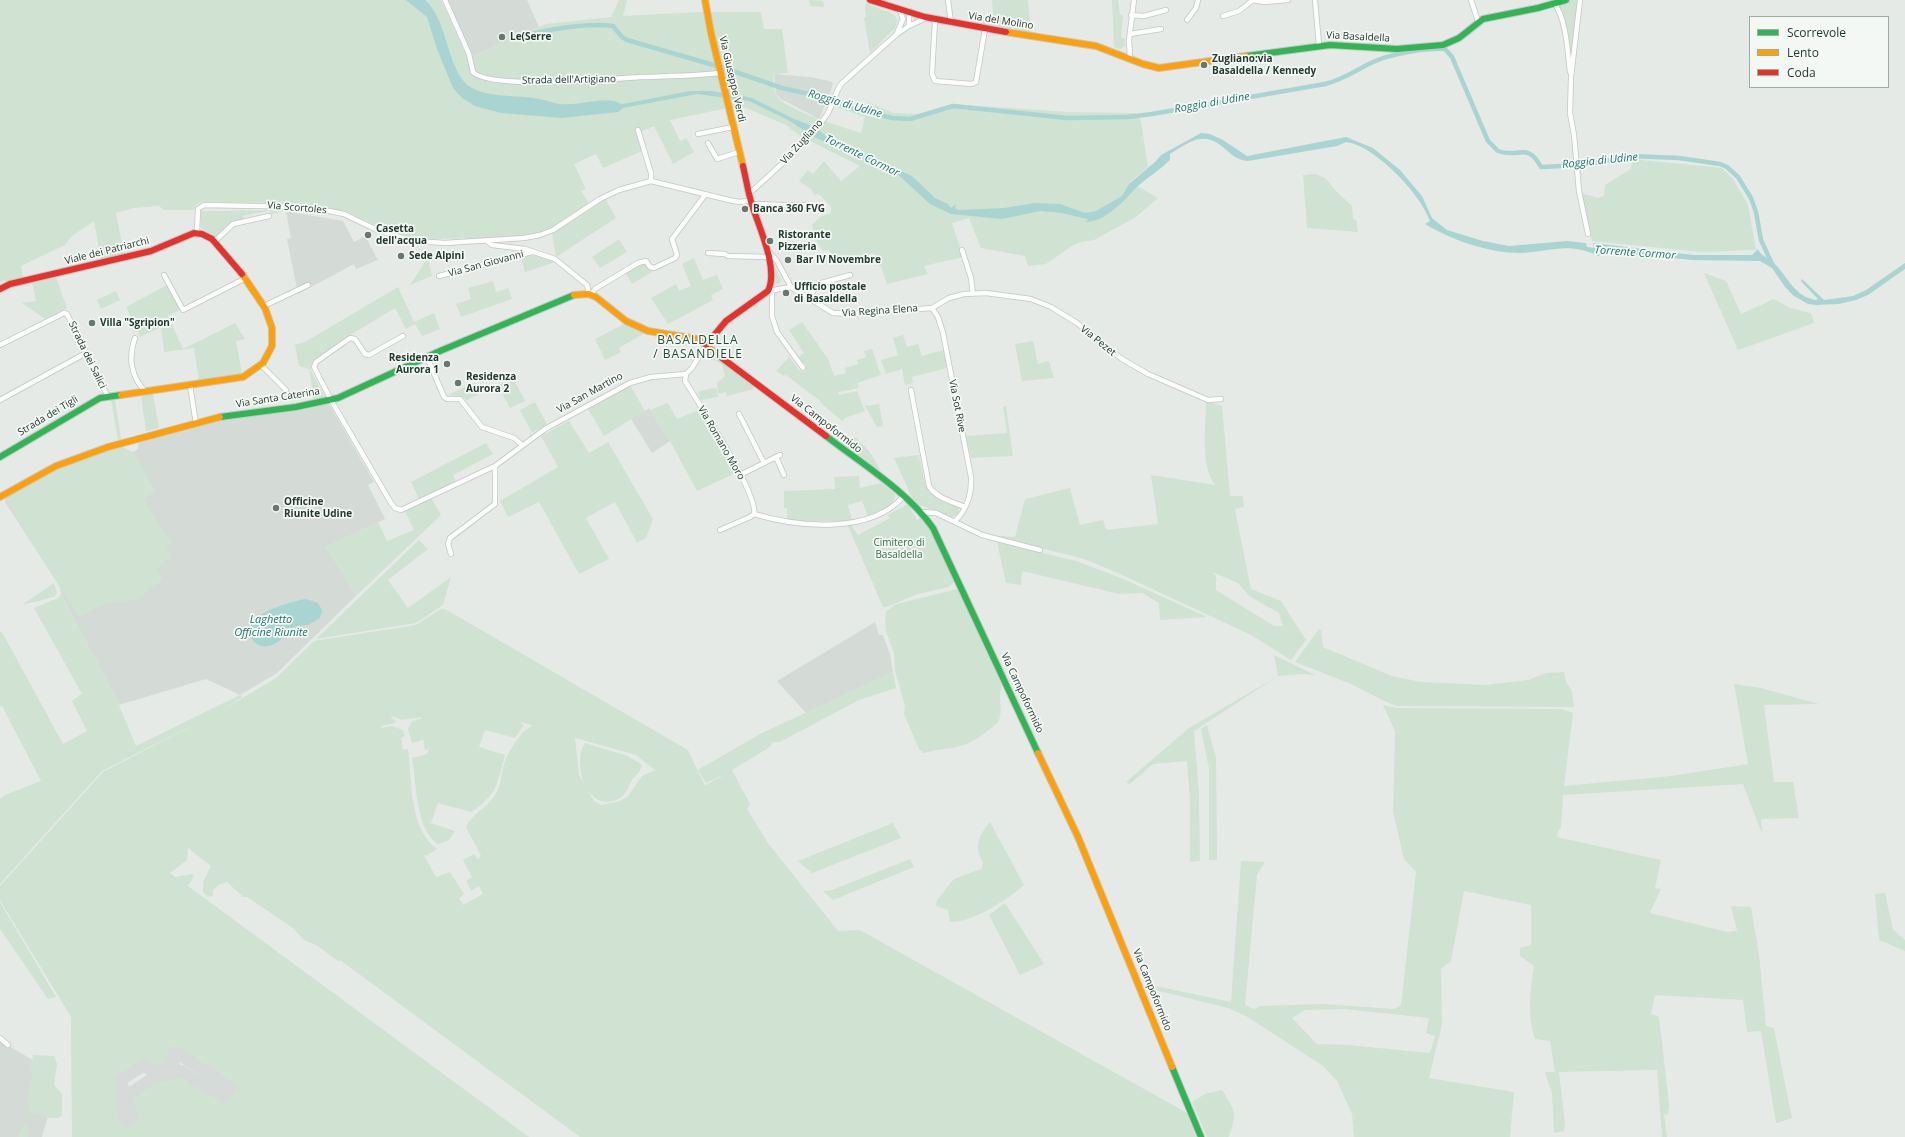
<!DOCTYPE html>
<style>
body{margin:0}
#map{position:relative;width:1905px;height:1137px;overflow:hidden;background:#e5eae7;font-family:"Open Sans",sans-serif}
canvas{display:block}
.legend{position:absolute;left:1749px;top:16px;width:140px;height:72px;box-sizing:border-box;background:#f4f8f5;border:1px solid #a1aca7;margin:0;padding:5px 7px;list-style:none;font-size:12px;color:#253b31}
.legend li{display:flex;align-items:center;gap:8px;height:20px}
.legend b{width:20px;border:1px solid #a1aca7}
</style>
<div id="map">
<canvas width="1905" height="1137"></canvas>
<ul class="legend">
<li><b style="height:5px;background:#30b455"></b>Scorrevole</li>
<li><b style="height:5px;background:#ff9f0a"></b>Lento</li>
<li><b style="height:5px;background:#e5322d"></b>Coda</li>
</ul>
</div>
<script>
const g = document.querySelector('canvas').getContext('2d');
g.lineJoin = 'round';
function fill(path, color) {
  g.fillStyle = color;
  g.fill(path, 'evenodd');
}
function strokePath(path, color, width, dash) {
  g.strokeStyle = color;
  g.lineWidth = width;
  g.lineCap = dash ? 'butt' : 'round';
  g.setLineDash(dash || []);
  g.stroke(path);
}
function write(font, color, halo, rows, align = 'center') {
  g.font = font + ' "Open Sans",sans-serif';
  g.lineWidth = 3.5;
  g.setLineDash([]);
  g.textBaseline = 'middle';
  g.strokeStyle = halo;
  g.fillStyle = color;
  for (const [text, x, y, turn = 0] of rows) {
    g.save();
    g.translate(x, y);
    g.rotate((+turn || 0) * Math.PI / 180);
    g.textAlign = isNaN(turn) ? turn : align;
    if (halo) g.strokeText(text, 0, 0);
    g.fillText(text, 0, 0);
    g.restore();
  }
}
const built = new Path2D(`
 M447,0h80l12,27 -66,29z
 M774,74l37,3 22,5 -4,16 -54,-14z
 M775,86l26,8 27,5 -9,20 -38,-20 -5,-5z
 M286,211l57,10 11,21 11,-6 13,24 -22,9 -2,-5 -56,30 -11,-55 4,-1z
 M324,405h5l3,4 42,73 -6,3 17,34 -59,28 31,48 -80,78 -37,22 -34,-16 -87,26 -58,-111 -1,-7 -55,-85 1,-4 67,-37 49,-14 11,5 5,-3v-5l4,-3 83,-22 78,-9z
 M649,408l21,33 -18,12 -21,-34z
 M875,622l4,13h4l7,19 3,18 -87,41 -29,-32z
 M0,1041l38,22 12,46 -8,28h-42z`);
const green = new Path2D(`
 M0,0h441l28,62 3,-1 1,-5 73,-32 65,-7 8,-17h8l-4,16 78,-4h60l3,17h18l6,44 -15,1c1,6 0,18 5,24 12,13 64,29 83,35l4,-16 -29,-10 3,-10 16,10 11,2 1,-7 26,11 25,1 34,-10 117,8 67,1 5,8 7,46 -18,15 28,16 -22,19 -42,23 -13,2 -9,4 -26,18 -18,2 -3,-10 -44,-8 -12,-30 -17,5 11,34 -39,9 4,8 -41,10 -6,-18h-3l-4,-13 -40,12 -5,-15 -6,1 -6,-9 -5,-17 8,-8 11,-4v-6l-12,-13 -5,1 -3,-6 -12,-8 9,-11 5,4 11,-13 17,20 19,-15 -58,-29 -16,-12 -40,-17 -14,-1 -62,13 10,21 6,-3 8,14 -21,12 -19,-38 -16,7 4,18 -39,17 -7,-14 -22,10 12,25 -5,2 8,12 -35,24 -14,6 -43,5 -70,1 -22,-2 -32,-13 -25,-12 -24,-5 -29,-4 -94,-1 -5,3 -2,5h-30l-5,-4 -26,2 -17,5 8,41 -23,5 -7,-38 -22,15 -7,9 -44,21 2,11 -17,6 -2,-3 -4,2z
 M809,0l14,1 1,6 -14,-1z
 M992,0h36l3,32 -58,-10v-2l13,-1 7,-3z
 M1112,0h6l2,14 3,2 -2,21 4,2v7l-5,3 -6,-2z
 M1566,0h14l-9,77 -9,-54 -8,-20z
 M867,4l24,9 7,6 -3,9 -25,25 -6,-35 2,-1 -1,-12z
 M1632,159l90,9 11,11 15,26 8,45 -55,2 -109,-11 -8,-28 -2,-20 15,5 7,-2 1,-11 26,-16z
 M1315,174l10,4 12,14 15,14 1,13 3,1 2,12 -51,-4 -4,-53z
 M605,198l11,20 -60,39 -4,-24z
 M288,210l-16,4 -4,-3 -25,5v3l-12,4 -16,15 -14,-10v-17z
 M619,239l8,13 -27,16 -8,-11z
 M535,255l10,2 10,5 -30,10 -4,-14z
 M694,258l9,22 14,-5 6,14 -12,6 2,5 -45,24 -17,-26 25,-14 3,7 12,-5 -9,-22z
 M428,259l4,17 -22,9 15,-23z
 M774,262l2,1h-2v2l7,15 -1,3 -5,1 1,3 -2,-1 -1,-23z
 M641,263l5,1 6,8 -20,12 -7,-12z
 M1704,273l22,8 15,33 33,-15 16,9 21,5 3,10 -76,27z
 M56,277l11,31 -22,11 -23,-16 14,-2 -4,-19z
 M493,281l3,11 12,-4 4,11 -51,18 -5,-13 15,-5 -3,-11z
 M167,285l13,25 -12,6 15,33 52,-26 10,16 -9,2 6,33 -43,6 -5,-32 -30,4 -3,-25 -21,10 -14,-30z
 M398,287l16,35 20,-9 6,16 -18,7 -7,-12 -9,5 -11,-21 -48,29 -35,26 -2,6 14,26 -1,2 -9,2 -5,-30 -10,-3 -4,-21 10,-3z
 M116,291l4,9 -19,9 -4,-9z
 M802,322l26,37 6,17 12,-3 -1,-5 13,-4 -1,-4 9,-3 -2,-6 8,-2 9,26 -24,8 2,5 -21,4 1,3 18,-4 8,20 -20,7 -3,3 -20,-17 -2,-3 -34,-26 -2,1 -8,-5 13,-14 11,14 4,1 2,-2v-5l-10,-7 8,-5 -15,-23z
 M624,324l21,9 -26,15 2,4 -16,8 -10,-21z
 M903,335l4,12 11,-3 4,12 22,-6 3,18 -35,9 1,6 -8,2 -3,-16 -16,5 -5,-14 17,-5 -5,-17z
 M1033,341l5,23 11,-3 5,17 -32,3 -7,-37z
 M710,352l46,35h-3v2l-26,7 -1,-4 -8,2 -1,-11 8,-7 -3,-12 -10,-5z
 M513,378l12,23 -15,7 -12,-23z
 M474,383l5,11 -12,6 -7,-4 -12,-1z
 M630,385l15,26 -41,25 -16,-27z
 M716,388l2,9 -18,3 -1,-9z
 M153,394l6,34 -13,3 -5,-35z
 M111,400h4l6,39 -3,1z
 M535,402l12,22 -15,9 -12,-23z
 M1206,402h4l12,4 8,90h13l1,11 -9,2 16,80 30,12 25,39 -15,20 -40,-25 -133,-62 -34,-14 -94,-24 25,2 10,-38 45,-11 10,37 23,-5 3,10 52,-6 -7,-49 64,10c-15,-19 -9,-59 -9,-83zM1212,572l26,11 11,13 30,17 4,13h-9l-58,-36v-14z
 M668,403l9,16 24,-10 37,63 -41,19 -27,-50 -20,-31z
 M879,404l4,22 -6,1 -12,-21z
 M1006,406l7,50 -42,2 -5,-22 41,-3 -4,-26z
 M569,421l20,32 19,-11 45,77 -7,19 -9,5 -22,-41 -29,16 23,41 -30,15 -40,-72 -31,15 -8,-16 58,-34 -17,-31z
 M855,437l14,14 11,18 -2,3 -33,-25z
 M486,443l7,11 -40,21 3,7 -37,17 -8,-17z
 M122,448l11,5 22,37 -12,9 28,44 -5,5 5,9 -14,12 6,10 -25,20 -32,4 -28,14 -72,-117 1,-2 66,-37z
 M919,455c8,37 3,37 40,52l-1,7 -6,3 -35,-13 -4,-4 -19,-42z
 M859,476l1,12 21,-5 14,11c1,12 -16,18 -27,22l-6,-15 -14,4 4,16h-50l-15,-2v-11h-3v-17l51,-2 -1,-12z
 M431,498l10,17 -84,80 -31,-48 52,-25 9,19 27,-11 -9,-19z
 M908,504l9,16 5,-3 9,13 24,51 -6,6 -31,7 -32,13h-3l-35,-81 3,-1 7,10 32,-17 -2,-3z
 M419,540l9,9 -40,31 20,28 43,-31 -8,28 -27,18 -100,16z
 M997,542l79,19 45,17 86,39 -47,3 -1,-17 -17,-10 -23,1 -97,-23 -1,14 -15,-2z
 M54,583l3,10 -3,4 -32,8z
 M958,589l44,97c-5,11 2,27 -4,36 -3,4 -8,7 -12,10 -23,19 -36,14 -62,21l-5,-4 -15,-35 1,-8 -10,-35 -1,-18 -8,-21 -1,-11 1,-9 8,-7 10,-3z
 M61,594l58,111 17,41 104,-51 2,2 -18,12 52,-31 38,-37 102,-16 25,-16h4l243,141 16,34 2,1 14,-8 4,2 -4,-3 -14,7 -8,-13 62,-36 133,-62 3,16 -37,12 -79,42h-8l-2,5 -38,23 18,34 -3,5 21,34 70,88 22,-1 327,183 9,24h-616l-240,-177 -1,2 -21,-16 -14,-6 -11,-12 -46,-31h-4l-16,-15 -7,2 -7,6v6l-6,1 -4,-5v-10l8,-16 -23,-18 -1,12 -17,13 5,4 17,-3 2,2 -6,10 341,251h-457l-1,-120 -71,-117v-14l103,-114 110,-57 -111,56 -102,113v-85l5,-4 36,-14 -39,-75 -2,1v-75h2l61,112 24,-13 -15,-30 10,-7 -48,-86 24,-10zM392,716l10,4 19,-3v2l-9,2 -4,8 4,14 11,-3 2,10 4,-1 -2,5 -15,4c4,24 4,73 26,86l11,-4 6,-9 -24,-8 7,-20 33,9c27,-18 26,-27 34,-57l-26,-8 6,-17 30,8 9,-13 -3,-1v-2l11,3c-2,3 -6,4 -9,7 -6,7 -12,16 -16,24 -6,12 -4,27 -12,39 -8,13 -23,18 -29,32l15,29 -3,4 -4,-6 -11,6 9,17 -6,4 5,10 8,-5 4,8 -20,11 -4,-7 5,-4 -14,-22 -14,5 -13,-23 3,2 11,-7c-28,-20 -25,-68 -29,-100l-5,1 -2,-12 4,-2 -2,-6 -11,-4 -10,2 -1,-2 14,-3 1,-2 -5,-3zM575,738l61,17 19,15 -13,6 -14,20 -8,5 -19,4 -7,-4 -15,-26zM175,1052l55,35 -6,10 -42,-26 -29,7 -22,15 -2,-1 -1,12 5,12 -6,5c-11,-17 -1,-26 -6,-41l23,-15c9,8 16,5 27,3l3,-3 -5,-3z
 M1319,629l2,2 2,16 69,29 29,6 65,3 42,-5 18,-7 18,-1 2,10 6,9 2,16 -177,-1 -15,-6 -31,-16 -56,-22z
 M1274,655l41,20 -14,-1 -23,2 -84,55 5,63 1,67 -10,1v-62l-3,-39 -34,3 -23,20 -4,-2 63,-54 89,-52z
 M1734,684l27,4 58,16 -55,1 10,77h19l6,36 -38,1 1,15 -19,-50 -180,11 -2,33 -3,3 -1,6 104,23 -6,28 6,1 -11,24 77,19 10,-1 -6,-25 20,1 8,47 7,72 8,2 18,90 -16,5 -15,-92 -14,1 -4,-32 -88,-5 -4,19 8,3 10,87 -1,11 -4,-1 3,23h-5l-5,-67 -98,2 6,51 -1,8 -10,2 -2,-40 -7,-21h10l-5,-31 -15,-2c-8,-23 -5,-48 -1,-73l-14,-10v-8l11,-3v-40l-67,-14 -13,70 -10,8 1,55 -13,54 85,14 -4,45h-156l-2,-23 -15,-33 -14,-15 -77,-50 -18,-8 -81,-20 -1,-4 85,18 10,-141 24,1 -8,13 -12,130 9,4 6,-3 62,-2 72,5 7,-4 15,-133 -12,-13 -11,-47 2,-81 -12,-26 14,3 165,1 11,4 -9,73 107,-10 77,-12zM1344,1009l85,9 -3,15 9,3 -5,17 -82,-8 -31,-1 -25,-26 13,-8z
 M1207,725l9,32 1,103h-8v-91l-8,-40z
 M585,743l43,13 14,9c-1,8 -8,10 -11,17 -2,3 -3,8 -6,11 -2,4 -8,7 -12,8 -28,8 -41,-40 -28,-58z
 M990,822l34,63c-15,14 -53,38 -74,37l-2,-12 -12,-4 1,-6 17,-21 27,-10 2,-7c-10,-15 -4,-27 7,-40z
 M893,823l8,15 -89,35 -14,-12z
 M910,859l4,8 -81,33 -10,-9 9,-1z
 M1885,893l8,37 12,10v11l-26,-11 -4,-46z
 M0,902l56,95 -8,2 -48,-70z
 M1005,903l39,61 -24,11 -31,-60z
 M33,1055l21,1 3,8 -3,21 8,9v21l-4,3h-12l-5,-6 -10,3 -4,-16 6,-24 -3,-3z
 M1222,1090c13,22 16,21 7,47h-22l-15,-35 13,-8z
 M27,1125l1,12h-12l7,-10z`);
const water = new Path2D(`
 M406,0h19c22,21 20,54 37,79 14,21 55,15 77,20 7,1 14,4 21,5 17,2 39,-6 54,-3 4,1 6,3 9,3l67,-13h22l30,5 10,2 42,21 21,8 12,10 85,39 23,22 13,6 3,4 5,-4 -1,4 3,2 46,-2 31,-5 25,1 25,9 11,-2 26,-15 7,-12 26,-22 6,-7 40,-22 9,1 13,6 24,16 99,-19 27,11 27,22 22,26 10,22 15,12 36,11 26,5 58,-5 19,2 1,4 7,1 -1,-5 100,12h59l6,-6c2,7 12,9 16,14 14,14 21,34 42,37l2,-1 -17,-18 1,-2 22,21 29,-4 13,-6 39,-27v6l-37,26 -12,5 -17,4 -23,1 -8,-1 -14,-8 -9,-9 -13,-19 -12,-7 -68,-1 -90,-9 1,3 -5,2c-29,-15 -49,-4 -78,-3 -31,0 -69,-13 -95,-29l5,-3c-9,-27 -56,-76 -84,-79l-9,4 -89,15c-11,-1 -16,-6 -24,-13 -21,-18 -34,-6 -54,6v6c-11,11 -27,20 -36,30 -13,14 -30,32 -49,32l3,-2 -1,-1 -25,-6 -22,-2 -38,8 -51,-5 -21,-10 -36,-33 -80,-34 -24,-16 -41,-20 -52,-7 -74,14 -5,4 -57,6 -60,-5 -26,-7 -13,-8 -9,-10 -16,-39 -10,-32z
 M306,599l12,4 4,7 -2,8c-4,2 -9,6 -13,7 -5,1 -10,0 -15,3 -9,7 -11,16 -24,18 -14,3 -24,-14 -15,-25 8,-10 39,-20 53,-22z`);
const canal = new Path2D(`
 M523,36c22,-6 68,-14 90,-10l9,11 5,3 97,28 58,20 46,10 26,11 38,9 18,1 43,-13 114,12 61,-1 24,-3 173,-30c18,-4 31,-14 48,-22 17,-8 53,-14 72,-13l7,8 36,84 10,10c21,8 29,-10 43,16l42,-2 48,-9 48,2 41,6 7,3 11,10 13,21 5,14 5,28 12,26`);
const taxiway = new Path2D(`
 M175,1052l55,35 -6,10 -42,-26 -29,7 -22,15 -2,-1 -1,12 5,12 -6,5c-12,-18 0,-27 -6,-41l23,-15c8,9 17,5 27,3l3,-3 -5,-3z`);
const street = new Path2D(`
 M445,0l24,54 4,18c17,18 140,7 168,5 27,-1 53,-1 79,-4
 M948,0l3,23
 M1252,0l12,2 24,-2
 M1315,0l4,45
 M1471,0l7,21
 M1580,0l-9,77 -1,36 4,22 5,56 9,43
 M1554,3c12,14 14,51 16,69
 M1131,15l13,1 22,-6
 M1223,16l16,-5 14,-11
 M1187,20l9,-12 2,-8
 M935,21l-3,53 3,7 37,3 4,-2 9,-53
 M909,26l17,-8
 M897,33l6,-14 -3,-8
 M1130,34l31,-5
 M1130,58l-1,-18 5,-40
 M638,130l13,43v8
 M698,134l35,-7
 M708,143l9,16 22,-7
 M750,193c26,-24 55,-48 76,-77 7,-9 8,-23 16,-33l55,-49 12,-8v-13
 M752,204c20,0 38,2 57,1
 M197,232l1,-23 6,-4 105,2 35,7 31,15 30,10 11,2 29,2 79,-5 16,-3 13,-5 47,-31 19,-9 32,-9 82,20 8,1 10,-2
 M487,241l5,4 33,4 30,10 32,26 2,9
 M214,242l19,-18 36,-8
 M962,250l9,28 2,16
 M769,252l8,9 14,26 42,26 21,1 78,-6 17,-10 15,-4 22,-1 45,6 20,8 26,16 45,36 26,15 60,26 13,-1
 M708,253l17,1 3,2 41,1
 M164,275l19,35 63,-32
 M439,276l93,-24
 M768,291l4,3v22l5,16 26,36
 M768,291l23,-4
 M591,295l4,-6 43,-26 8,-2 4,6 4,1 21,-10 2,-3 -5,-16 33,-44
 M809,298l9,-14 32,-9
 M264,306l44,-21
 M932,308l6,9 5,16 28,144c1,16 -4,33 -16,44
 M403,336l-34,19 -4,-1 -10,-15 -5,-1 -34,24 -2,5 17,33 60,103 4,5 6,2 94,-44 50,-37 85,-46 21,-6 35,-3 6,-6 14,-23
 M135,338c-7,19 -4,39 10,53
 M0,345l64,-32 3,1 41,83
 M427,357l17,40 3,2h13l22,28 32,11 8,7
 M261,365l25,25
 M686,374l-1,7c13,21 74,114 69,133
 M190,385l6,39
 M911,390l18,96c7,12 24,16 36,21
 M0,400l86,-47
 M739,414l25,49
 M776,457l8,18
 M740,475l40,-20
 M922,512l14,1 46,22 58,15
 M720,530l30,-13 4,-3c44,13 116,21 150,-18
 M451,554l-3,-10 2,-6 45,-34v-38
 M0,1038l8,7`);
const fast = new Path2D(`
 M1246,56l84,-11 67,4 46,-4 16,-7 24,-19 55,-11 28,-8
 M220,417l76,-10 42,-9 102,-47 134,-56
 M826,436c36,28 81,55 107,92l105,225
 M0,457l100,-59 21,-3
 M1172,1067l29,70`);
const slow = new Path2D(`
 M705,0l6,33 32,133
 M1006,32l90,14 47,18 16,4 87,-12
 M574,295l15,-1 7,3 30,24 22,10 50,8 24,19
 M121,395l122,-18 20,-14 9,-17v-18l-7,-20 -23,-34
 M0,497l56,-31 52,-19 112,-30
 M1038,753l40,84 94,230`);
const jam = new Path2D(`
 M870,0l55,17 81,15
 M0,289l10,-5 141,-33 43,-18 8,1 10,5 30,35
 M706,345l20,-24 42,-30c11,-22 -9,-64 -16,-86 -4,-13 -6,-26 -9,-39
 M722,358l104,78`);
const markers = [
 [502,37,4,"#687871"],
 [1204,65,4,"#687871"],
 [745,209,4,"#687871"],
 [368,235,4,"#687871"],
 [770,241,4,"#687871"],
 [401,256,4,"#687871"],
 [788,260,4,"#687871"],
 [786,293,4,"#687871"],
 [92,323,4,"#687871"],
 [447,364,4,"#687871"],
 [458,383,4,"#687871"],
 [276,508,4,"#687871"]
];
const streetNames = [
 ["Via del Molino",1001,21,9],
 ["Via Basaldella",1358,37,3],
 ["Via Giuseppe Verdi",732,79,77],
 ["Strada dell'Artigiano",569,80,-1],
 ["Via Zugliano",802,142,-47],
 ["Via Scortoles",297,208,5],
 ["Viale dei Patriarchi",107,251,-14],
 ["Via San Giovanni",486,264,-15],
 ["Via Regina Elena",880,311,-4],
 ["Via Pezet",1098,341,39],
 ["Strada dei Salici",87,355,64],
 ["Via San Martino",590,393,-29],
 ["Via Santa Caterina",278,398,-9],
 ["Via Sot Rive",957,406,79],
 ["Strada dei Tigli",48,416,-31],
 ["Via Campoformido",826,424,38],
 ["Via Romano Moro",721,443,60],
 ["Via Campoformido",1022,693,65],
 ["Via Campoformido",1152,990,68]
];
const poiNames = [
 ["Le(Serre",510,37],
 ["Zugliano:via",1212,59],
 ["Basaldella / Kennedy",1212,71],
 ["Banca 360 FVG",753,209],
 ["Casetta",376,229],
 ["dell'acqua",376,241],
 ["Ristorante",778,235],
 ["Pizzeria",778,247],
 ["Sede Alpini",409,256],
 ["Bar IV Novembre",796,260],
 ["Ufficio postale",794,287],
 ["di Basaldella",794,299],
 ["Villa \"Sgripion\"",100,323],
 ["Residenza",439,358,"right"],
 ["Aurora 1",439,370,"right"],
 ["Residenza",466,377],
 ["Aurora 2",466,389],
 ["Officine",284,502],
 ["Riunite Udine",284,514]
];
const parkNames = [
 ["Cimitero di",899,543],
 ["Basaldella",899,555]
];
const waterNames = [
 ["Roggia di Udine",1212,103,-10],
 ["Roggia di Udine",845,104,16],
 ["Torrente Cormor",862,156,26],
 ["Roggia di Udine",1600,161,-6],
 ["Torrente Cormor",1635,253,4],
 ["Laghetto",271,620],
 ["Officine Riunite",271,633]
];
const quarterNames = [
 ["BASALDELLA",698,341],
 ["/ BASANDIELE",698,355]
];
fill(built, '#d4dbd6');
fill(green, '#d0e2d2');
fill(water, '#aad4d2');
strokePath(canal, '#aad4d2', 4.5);
strokePath(taxiway, '#d6dad8', 12);
strokePath(street, '#c2c7c4', 6);
strokePath(fast, '#c1c7c4', 8);
strokePath(slow, '#c1c7c4', 8);
strokePath(jam, '#c1c7c4', 8);
strokePath(street, '#fbfcfb', 4.5);
strokePath(fast, '#30b455', 6);
strokePath(slow, '#ff9f0a', 6);
strokePath(jam, '#e5322d', 6);
for (const [x, y, r, color] of markers) {
  const dot = new Path2D();
  dot.arc(x, y, r, 0, 2 * Math.PI);
  g.fillStyle = color;
  g.fill(dot);
  strokePath(dot, '#f4f8f5', 1.5);
}
write('10px', '#253b31', '#f4f8f5', streetNames);
write('bold 10px', '#253b31', '#f4f8f5', poiNames, 'left');
write('10px', '#336f3e', '#f4f8f5', parkNames);
write('italic 11px', '#24726f', '#f4f8f5', waterNames);
g.letterSpacing = '1px';
write('12px', '#224c39', '#f4f8f5', quarterNames);
g.letterSpacing = '0px';
</script>
